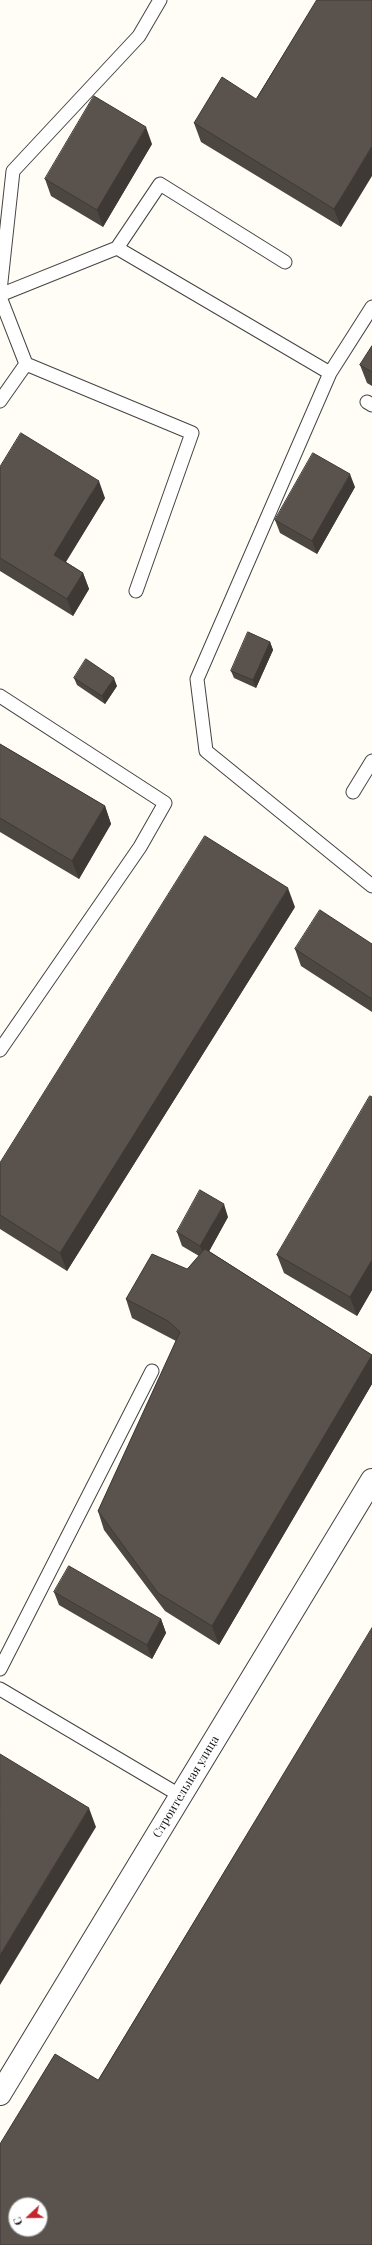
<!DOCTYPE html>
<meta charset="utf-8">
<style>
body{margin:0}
#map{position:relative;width:372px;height:2245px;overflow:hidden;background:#fffdf5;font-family:"Playfair Display",serif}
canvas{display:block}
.north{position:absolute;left:8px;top:2197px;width:40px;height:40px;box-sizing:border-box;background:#fff;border:1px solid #a0a0a0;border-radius:50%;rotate:248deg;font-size:11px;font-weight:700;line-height:16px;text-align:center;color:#111}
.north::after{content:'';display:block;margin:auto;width:14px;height:18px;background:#c4262e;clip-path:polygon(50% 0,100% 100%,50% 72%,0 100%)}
</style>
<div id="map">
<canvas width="372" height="2245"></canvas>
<div class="north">С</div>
</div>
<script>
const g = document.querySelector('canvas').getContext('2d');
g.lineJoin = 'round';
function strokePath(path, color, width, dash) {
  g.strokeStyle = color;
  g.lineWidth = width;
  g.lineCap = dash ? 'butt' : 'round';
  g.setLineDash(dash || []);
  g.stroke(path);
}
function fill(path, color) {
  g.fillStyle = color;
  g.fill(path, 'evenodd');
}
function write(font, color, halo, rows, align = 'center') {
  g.font = font + ' "Playfair Display",serif';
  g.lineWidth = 4;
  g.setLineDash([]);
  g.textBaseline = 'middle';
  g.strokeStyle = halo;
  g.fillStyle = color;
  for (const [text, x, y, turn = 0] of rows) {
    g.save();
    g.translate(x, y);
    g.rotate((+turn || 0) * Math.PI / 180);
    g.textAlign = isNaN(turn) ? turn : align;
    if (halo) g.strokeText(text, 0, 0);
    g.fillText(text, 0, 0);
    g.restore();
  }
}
const service = new Path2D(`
 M117,248l43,-64 125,78
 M0,291l13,-120 126,-135 21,-36
 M0,295l117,-47 213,125
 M0,297l26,67
 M372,307l-42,66 -133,306 9,72 166,135
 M0,401l26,-37 166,69 -56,158
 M367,402l5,3
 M0,696l165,107 -25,44 -140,203
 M353,792l19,-31
 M0,1669l152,-298
 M0,1689l181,107`);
const minor = new Path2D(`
 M0,2094l372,-614`);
const wall = new Path2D(`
 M317,0l24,227 -140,-85 -7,-19 62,-24z
 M152,144l-49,83 -52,-31 -6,-17z
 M372,346v40l-5,-3 -7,-18z
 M0,467l105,31 -39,64 17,11 6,16 -16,27 -73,-45z
 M355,487l-38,67 -37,-21 -5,-13z
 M270,642l3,8 -17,38 -22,-10 -3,-7z
 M74,678l43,8 -12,18 -28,-19z
 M0,744l105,62 6,18 -32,55 -79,-47z
 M295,907l-228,364 -67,-42v-66z
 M372,944v68l-71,-46 -6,-17z
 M372,1097v193l-15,26 -73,-43 -7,-18z
 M228,1217l-19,34 163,104v29l-153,261 -54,-34 -61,-81 -6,-19 78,-170 -44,-23 -6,-19 61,-30 12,-13 -17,-10 -5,-14z
 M54,1592l107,27 5,14 -14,26 -93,-54z`);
const shadedWall = new Path2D(`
 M146,127l6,17 -49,83 -6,-17z
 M372,146v30l-31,51 -7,-18z
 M350,474l5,13 -38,67 -5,-13z
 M99,481l6,17 -45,73 -6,-16z
 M83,573l6,16 -16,27 -6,-17z
 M270,642l3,8 -17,38 -3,-8z
 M114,678l3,8 -12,18 -3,-8z
 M105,806l6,18 -32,55 -7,-18z
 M288,888l7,19 -228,364 -7,-18z
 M224,1204l4,13 -23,42 -5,-13z
 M372,1260v30l-15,26 -7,-19z
 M372,1355v29l-153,261 -7,-19z
 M161,1619l5,14 -14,26 -5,-14z
 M89,1808l7,19 -96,158v-30z`);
const building = new Path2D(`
 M317,0h55v146l-38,63 -140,-86 28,-46 34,22z
 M94,96l52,31 -49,83 -52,-31z
 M372,346v26l-12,-7z
 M21,433l78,48 -45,74 29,18 -16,26 -67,-41v-91z
 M313,453l37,21 -38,67 -37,-21z
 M248,632l22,10 -17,38 -22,-9z
 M86,659l28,19 -12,18 -28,-18z
 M0,744l105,62 -33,55 -72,-43z
 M205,836l83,52 -228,365 -60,-38v-52z
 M320,910l52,34v55l-77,-50z
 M370,1096l2,1v163l-22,37 -73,-42z
 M200,1190l24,14 -24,42 -23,-14z
 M205,1249l167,106 -160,271 -54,-33 -60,-82 82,-179 -12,-11 -42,-22 26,-45 35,15z
 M69,1566l92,53 -14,26 -93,-53z
 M372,1628v617h-372v-101l55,-90 43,26zM16,2205h24v24h-24z
 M0,1754l89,54 -89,147z`);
const streetNames = [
 ["Строительная улица",186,1787,-59]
];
strokePath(service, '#444', 15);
strokePath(minor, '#444', 24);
strokePath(service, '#fff', 13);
strokePath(minor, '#fff', 22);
fill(wall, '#4d4742');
fill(shadedWall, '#3f3936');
fill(building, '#5a524d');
strokePath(building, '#3f3936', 1);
write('12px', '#111', '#fff', streetNames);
</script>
